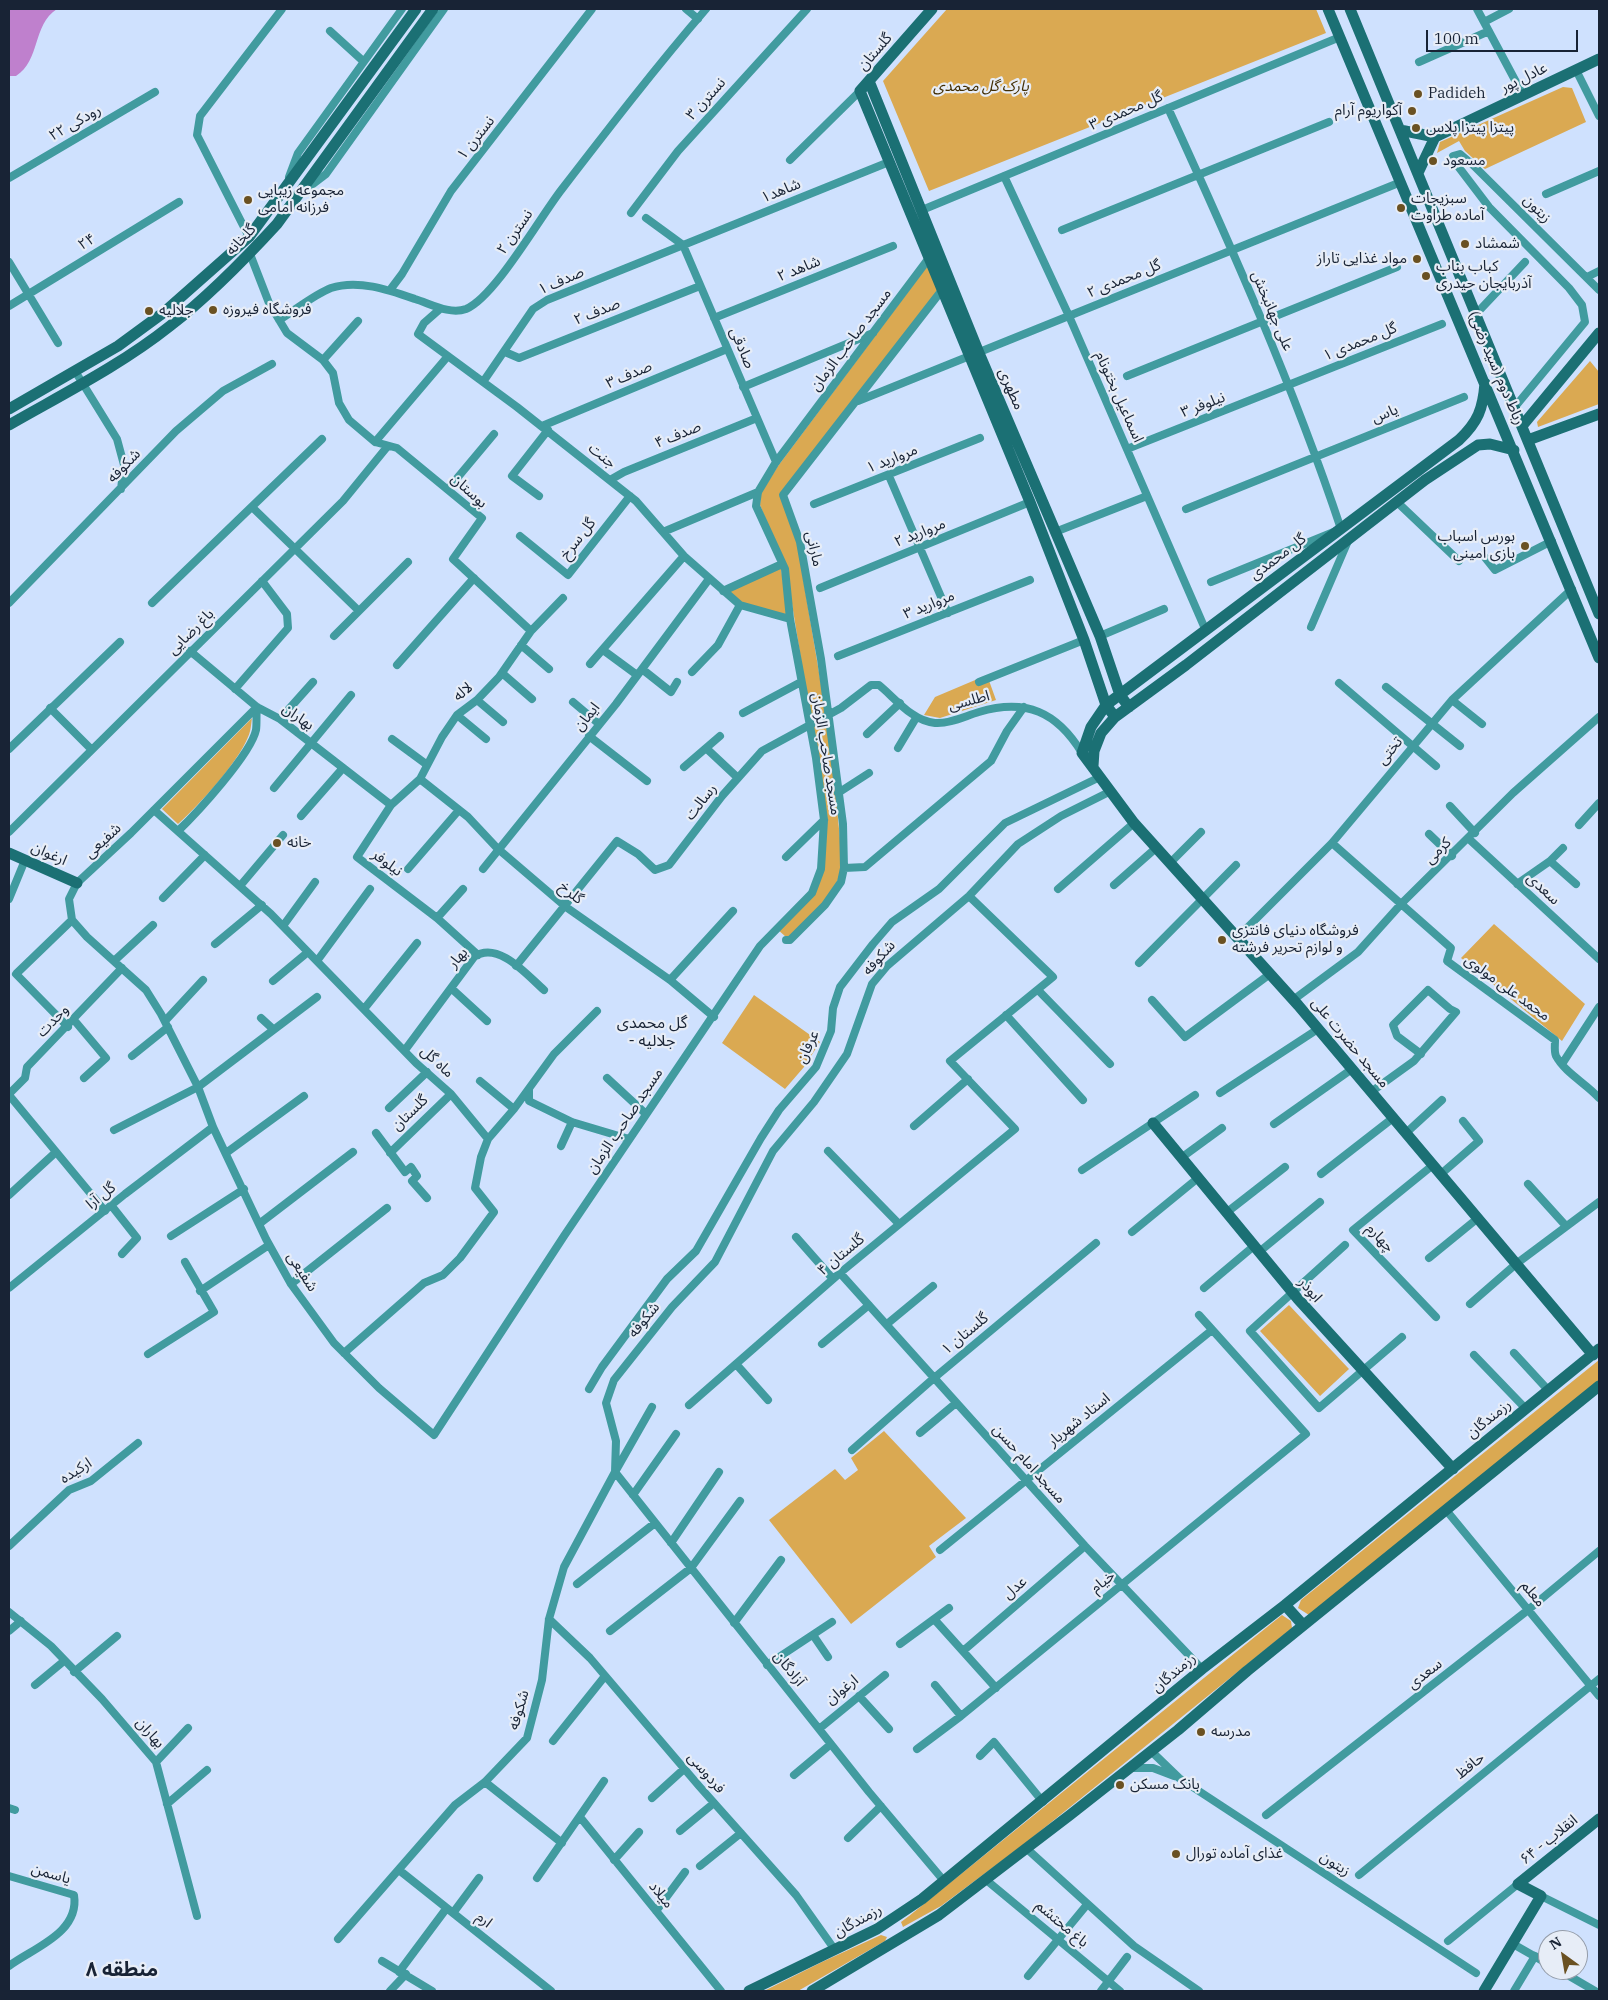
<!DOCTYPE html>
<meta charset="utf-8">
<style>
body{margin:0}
#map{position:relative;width:1608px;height:2000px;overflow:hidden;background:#cfe1fe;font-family:"IBM Plex Serif",serif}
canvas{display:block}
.frame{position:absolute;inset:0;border:10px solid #182335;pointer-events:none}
.north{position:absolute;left:1538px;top:1930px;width:50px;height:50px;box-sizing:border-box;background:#e7edf7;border:1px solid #949ca9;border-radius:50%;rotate:328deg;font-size:14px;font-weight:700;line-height:20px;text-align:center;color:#182335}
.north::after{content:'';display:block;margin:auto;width:18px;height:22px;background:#6a5122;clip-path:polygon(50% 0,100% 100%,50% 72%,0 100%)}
.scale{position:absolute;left:1426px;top:30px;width:152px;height:22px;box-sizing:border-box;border:2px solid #182335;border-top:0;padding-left:6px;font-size:15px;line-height:18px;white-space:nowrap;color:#182335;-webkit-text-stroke:4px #e7edf7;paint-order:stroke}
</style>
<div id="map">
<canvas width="1608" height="2000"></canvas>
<div class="frame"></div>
<div class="north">N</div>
<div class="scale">100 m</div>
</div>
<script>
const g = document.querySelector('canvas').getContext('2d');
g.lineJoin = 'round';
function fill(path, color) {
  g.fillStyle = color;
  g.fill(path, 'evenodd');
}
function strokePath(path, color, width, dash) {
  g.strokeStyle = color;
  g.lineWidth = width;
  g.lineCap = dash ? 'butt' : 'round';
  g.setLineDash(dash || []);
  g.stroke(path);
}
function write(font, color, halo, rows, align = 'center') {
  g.font = font + ' "IBM Plex Serif","Noto Sans Arabic",serif';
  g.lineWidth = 4.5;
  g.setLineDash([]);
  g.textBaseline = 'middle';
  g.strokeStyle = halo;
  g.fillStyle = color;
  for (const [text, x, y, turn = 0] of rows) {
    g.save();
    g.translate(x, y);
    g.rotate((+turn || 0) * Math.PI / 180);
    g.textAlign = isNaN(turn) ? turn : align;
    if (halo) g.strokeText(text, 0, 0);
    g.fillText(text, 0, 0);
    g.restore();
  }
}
const green = new Path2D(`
 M947,9h369l10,24 -397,158 -46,-110z
 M1563,87l9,1 14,34 -101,47 -20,-18 -6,-10 -22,12 3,-11z
 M928,265l12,26 -156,199 13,52 29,172 -15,7 -24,-148 -27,-68 1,-12 17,-27z
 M1590,361l9,11v32l-61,23 -1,-5z
 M781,568l7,49 -47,-15 -14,-10z
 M987,675l9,25 -56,18 -16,-3 11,-18z
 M252,718c-1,6 -1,13 -4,19 -11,27 -49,68 -70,87l-16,-15z
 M828,718l15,151 -12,25 -39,42 -6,1 -9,-8 37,-37 11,-70 -14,-98z
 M1494,924l91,80 -23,37 -101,-83z
 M754,995l66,47 -16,25 -19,22 -63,-46z
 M1289,1305l60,64 -29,27 -60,-65z
 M1599,1360v21l-290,234 -11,-7 3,-8z
 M884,1431l82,87 -37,28 7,11 -85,67 -82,-104 66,-51 10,11 13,-10 -7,-12z
 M1282,1615l9,6 1,7 -269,217 -82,61 -38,21 -2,-5 8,-6z
 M881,1935l6,2 -2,4 -87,50h-34l58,-29z`);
const water = new Path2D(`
 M9,9h48c-25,16 -16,51 -41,67h-7z`);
const street = new Path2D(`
 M686,9l12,10
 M1477,9l46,86
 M1484,22l25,-13
 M330,31l33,30
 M1419,62l70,-31
 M1576,70l23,46
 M1168,108c63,138 125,277 173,421l-130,53
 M790,160l70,-69
 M1004,176l65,140 137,315
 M289,177l9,-24 104,-144
 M9,178l146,-86
 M305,190l21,-16 118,-165
 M1546,194l53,-23
 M922,210l418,-173
 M631,213l47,-62 129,-142
 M646,218l37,27
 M1062,230l267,-108
 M249,237l-52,-102 3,-19 82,-107
 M683,245l93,217
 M250,254l19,49 18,30 36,27 10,13 6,30 10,17 26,22 22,6 85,70 -29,41 78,72
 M9,262l49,81
 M1587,277l12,-6
 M390,290l12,-16 49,-83 141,-182
 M9,306l170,-104
 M440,309l-16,14 -6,11 99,73 119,94 48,55 56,49 50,14
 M1476,314l49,-52
 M714,318l179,-72
 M279,320c15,-9 36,-26 52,-32 27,-9 58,2 84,11 16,5 35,16 51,10 29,-12 74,-92 96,-120 47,-61 94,-122 144,-180
 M505,352l14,6 181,-72
 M323,360l35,-39
 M75,371l42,68 7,26 -3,24
 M1127,376l270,-109
 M483,382l50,-73 14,-9 342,-138
 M743,387l130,-54
 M858,401l543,-219
 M1514,408l71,-86 -3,-17 -13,-17 -80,-81 -35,-46 -1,-5 7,-2 14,12 125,124
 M542,426l185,-77
 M375,442l73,-86
 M1127,449l315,-125
 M889,476l59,137
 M610,480l14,-8 133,-54
 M448,489l46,-55
 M539,496l-27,-20 36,-46
 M1397,502l62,59
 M814,504l166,-66
 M252,507l107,104
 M1186,509l278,-112
 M663,532l95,-40
 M1055,532l92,-36
 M520,536l48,39 62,-79
 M1483,555l12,15 57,-29
 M820,588l210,-86
 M723,591l59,-27
 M9,603l167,-172 47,-40 49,-27
 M152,603l170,-164
 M1311,627l37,-86
 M334,636l74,-74
 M1100,636l64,-27
 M521,645l28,24
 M603,650l34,25
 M190,651l67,56 23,12 111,86
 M838,656l192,-76
 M590,664l94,-108
 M397,665l77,-87
 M642,669l29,23 6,-10
 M692,672l26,-27 22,-40
 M502,673l30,26
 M979,682l105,-42
 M1339,683l97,83
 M1386,687l74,59
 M235,689l53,-61 -1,-14 -25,-33
 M477,700l26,22
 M1452,700l30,24
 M573,702l26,22
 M257,707l-126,126 -54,50 -8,16 3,21 15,17 59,53 15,24 37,73 15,40 53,112 25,45 43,59 45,45 55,47 130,-199 196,-290 52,-53 9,-24 3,-49 -8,-62 -26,-139 -5,-50 -29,-63 2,-14 18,-30 153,-204
 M50,708l41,41
 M743,713l58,-31
 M457,715l29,24
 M280,719l33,-37
 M867,734l33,-31
 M589,736l58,45
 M392,739l34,25
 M898,748l18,-30
 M9,749l111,-107
 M707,749l31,29
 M684,767l36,-31
 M420,779l48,38 29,31 69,59 104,73 44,37
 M274,788l77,-93
 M838,793l31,-20
 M1450,806l25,27
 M154,810l117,104 145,149 35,31 37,45 -7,18 -6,31 19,24 -34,46 -17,17 -19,8 -80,70
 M301,816l42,-48
 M1579,825l20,-22
 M178,831c19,-18 73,-77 78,-101 1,-7 0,-15 1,-23
 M9,832l334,-331 44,-54
 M1429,834l23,22
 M1469,839l130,120
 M1332,843l119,105 -4,13 108,79c0,5 -1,12 1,16 9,17 31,28 43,42
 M786,857l38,-37
 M1550,861l26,23
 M1170,863l31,-31
 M844,868l21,-1 126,-106 16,-30 17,-24
 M408,869l51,-59
 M483,869l133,-165 93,-125
 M1517,884l33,-23 13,-13
 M1114,885l42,-37
 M240,886l43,-51
 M1058,889l76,-66
 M163,898l42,-43
 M9,899l16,-39
 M437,918l26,-29
 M283,926l32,-44
 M1237,938l95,-95 120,-143 120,-111
 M786,940h4l35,-35 16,-23 3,-14 -1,-44 -22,-165 -21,-117 -17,-47 159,-205
 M215,944l47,-39
 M478,955l-41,-37 -80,-61 34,-52 29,-26 22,-42 15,-22 20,-15 22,-23 32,-46 32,-33
 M114,961l39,-36
 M317,961l53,-72
 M1139,963l97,-98
 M516,966l101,-125 21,13 17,16 14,-5 53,-69 40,-45 79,-43 30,-23h8c16,13 33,36 56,38 15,1 30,-7 44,-11 47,-14 78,0 103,41
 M670,980l63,-69
 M273,981l35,-29
 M451,988l36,33
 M1038,990l72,74
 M1152,1000l33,37 85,-63
 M1293,1000l65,-48 44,-49 111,-110 86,-76
 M364,1009l53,-66
 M1006,1015l77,85
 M261,1018l12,11
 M74,1020l32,38 -22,20
 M165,1021l38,-41
 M68,1027l-52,-53 56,-54
 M405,1050l69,-93c24,-17 53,18 70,33
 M132,1056l36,-29
 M1562,1064l37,-57
 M607,1078l39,36
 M480,1081l34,28
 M529,1089v12l43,21 57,17
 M1371,1092l43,-31 42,-49 -6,-3 -22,-19 -35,35 4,11 24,18
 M1220,1093l98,-64
 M9,1094l16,-16 2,-11 95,-99
 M9,1095l96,116
 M389,1108l38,-36
 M1274,1124l78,-55
 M914,1126l54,-47
 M114,1130l84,-43 119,-90
 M376,1133l29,39 6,-5 6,9 -5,5 15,17
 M1406,1133l36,-33
 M488,1139l26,-30 40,-55 43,-43
 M561,1146l11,-24
 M828,1151l71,73
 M226,1153l78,-57
 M390,1153l61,-59
 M1181,1158l41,-30
 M1433,1165l-80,65 83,87
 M1082,1170l113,-75
 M1321,1174l72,-56
 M1441,1174l38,-33 -16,-20
 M1528,1184l38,42
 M9,1195l47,-43
 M111,1205l26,33 -15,16
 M1226,1213l59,-46
 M259,1224l94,-72
 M1132,1232l66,-54
 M171,1236l73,-47
 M796,1237l37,42
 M1345,1245l-95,86 69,77 83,-71
 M1259,1252l61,-50
 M1429,1258l49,-40
 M840,1273l245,273 117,123
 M291,1284l96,-76
 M9,1288l116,-94 88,-67
 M1204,1288l50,-42
 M200,1291l69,-46
 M1470,1304l46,-40 83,-62
 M887,1324l46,-38
 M822,1344l47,-39
 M1514,1353l35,38
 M148,1354l66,-42 -29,-50
 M1474,1355l52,54
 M736,1364l32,36
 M589,1389l13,-22 65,-88 29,-28 65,-113 18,-28 37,-43 15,-36 2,-23 7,-21 33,-43 19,-22 47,-33 66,-66 95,-46
 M689,1405l151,-132 175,-144 -65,-68 103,-84 -84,-81
 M652,1407l-37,65 254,320 75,89
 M920,1433l36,-30
 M852,1450l82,-72 162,-135
 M633,1495l43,-61
 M1446,1510l153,186
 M671,1543l48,-71
 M9,1546l60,-56 22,-9 47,-38
 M940,1550l272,-220
 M577,1584l78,-61
 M9,1612l42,34 51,53 54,63 41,154
 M549,1619l41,39 109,128 97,109 39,55
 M934,1619l62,69
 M734,1623l47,-63
 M9,1631l12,-10
 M610,1631l81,-63 49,-67
 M813,1635l15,22
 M900,1644l49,-36
 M963,1651l122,-105
 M767,1665l65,-43
 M74,1672l43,-36
 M35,1685l29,-24
 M935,1685l26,31
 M859,1696l30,33
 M819,1729l66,-54
 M553,1741l52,-65
 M917,1749l44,-33 345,-282 -107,-119
 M1151,1751l28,27 297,195
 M980,1756l14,-14 49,60
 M156,1762l32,-34
 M1130,1768h23l21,8
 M794,1775l37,-31
 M485,1782l77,61
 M652,1798l32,-29
 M167,1804l40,-34
 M9,1808l6,2
 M1266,1815l262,-205 71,-59
 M580,1817l141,174
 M680,1831l34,-28
 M848,1838l33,-32
 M1026,1848l108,98 65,45
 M614,1860l25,-28
 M700,1866l41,-33
 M399,1870l152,121
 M1359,1875l240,-196
 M9,1876l65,19c6,38 -41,53 -65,71
 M537,1878l67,-97
 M985,1879l135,112
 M1541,1896l58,29
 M656,1911l29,-39
 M453,1913l26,-35
 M338,1939l117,-134 30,-23 42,-44 15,-58 7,-61 15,-52 51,-95 1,-31 -10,-38 8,-23 58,-73 43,-45 58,-111 41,-49 33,-48 25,-70 15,-18 82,-70 49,-52 43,-28 50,-25
 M1448,1941l70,-57
 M1513,1944l35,20
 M382,1961l50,30
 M1559,1970l36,21
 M399,1972l47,-63
 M1028,1976l57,-69
 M390,1991l16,-17
 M1101,1991l26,-34
 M1514,1991l21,-35`);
const secondary = new Path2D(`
 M932,9l-72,82 170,411 54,138 22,65 9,12
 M1328,9l271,649
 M1350,9l249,605
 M869,81l110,272 121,283 20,59 9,12
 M1400,130l35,7
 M1435,137l164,-78
 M1418,173l17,-36
 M1485,383c-2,26 -7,39 -26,57l-353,265 -15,22 -9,26 52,70 164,182 295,350
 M9,409l109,-63 45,-33 86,-76 167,-228
 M9,425c54,-31 112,-60 161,-99 39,-30 74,-66 107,-102l156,-215
 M1522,426l77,-93
 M1528,440l71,-26
 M1093,766l1,-15 7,-18 14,-16 71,-52 239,-185 53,-35 12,-1 24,6
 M9,853l68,30
 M1153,1123l145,176 155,170
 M1285,1605l18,20
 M749,1991l128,-62 45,-30 280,-230 83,-64 314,-256
 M812,1991l127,-76 131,-100 108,-85 69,-59 352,-285
 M1484,1991l57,-95 -23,-12 81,-65`);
const markers = [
 [1418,94,5,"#6a5122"],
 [1412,111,5,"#6a5122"],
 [1416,128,5,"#6a5122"],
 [1433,161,5,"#6a5122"],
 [248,200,5,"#6a5122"],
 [1401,208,5,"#6a5122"],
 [1465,244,5,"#6a5122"],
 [1417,259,5,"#6a5122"],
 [1426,276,5,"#6a5122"],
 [213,310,5,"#6a5122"],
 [149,311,5,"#6a5122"],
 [1525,546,5,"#6a5122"],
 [277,843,5,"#6a5122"],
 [1222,940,5,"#6a5122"],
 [1201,1732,5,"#6a5122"],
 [1120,1785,5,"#6a5122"],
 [1176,1854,5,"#6a5122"]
];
const streetNames = [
 ["گلستان",875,52,-49],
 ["عادل پور",1524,78,-26],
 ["نسترن ۳",706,99,-48],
 ["گل محمدی ۳",1126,111,-23],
 ["رودکی ۲۲",75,123,-30],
 ["نسترن ۱",476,138,-52],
 ["شاهد۱",781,191,-22],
 ["زیتون",1537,209,45],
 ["نسترن ۲",515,232,-55],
 ["گلخانه",241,240,-47],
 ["۲۴",87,242,-31],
 ["شاهد ۲",799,269,-22],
 ["گل محمدی ۲",1124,279,-22],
 ["صدف ۱",561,281,-24],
 ["علی جهانبخش",1272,311,67],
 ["صدف ۲",597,312,-22],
 ["مسجد صاحب الزمان",851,340,-53],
 ["گل محمدی ۱",1360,342,-22],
 ["صادقی",742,348,67],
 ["رباط دوم (سید رضی)",1496,368,67],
 ["صدف ۳",629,375,-23],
 ["مطهری",1011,389,67],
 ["اسماعیل بختونام",1119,397,66],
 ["نیلوفر ۳",1203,405,-21],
 ["یاس",1385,414,-22],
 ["صدف ۴",678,435,-22],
 ["جنت",602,456,39],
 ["مروارید ۱",892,459,-22],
 ["شکوفه",124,466,-46],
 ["بوستان",469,491,42],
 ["مروارید ۲",920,533,-22],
 ["گل سرخ",578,539,-52],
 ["مارانی",814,549,77],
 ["گل محمدی",1278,557,-37],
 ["مروارید ۳",929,605,-22],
 ["باغ رضایی",191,632,-45],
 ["لاله",463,692,-40],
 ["اطلسی",969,701,-15],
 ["بهاران",298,717,35],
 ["ایمان",587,717,-51],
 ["تختی",1390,751,-51],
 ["مسجد صاحب الزمان",826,754,81],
 ["رسالت",701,802,-52],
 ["شفیعی",103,841,-43],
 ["کرمی",1438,851,-45],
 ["ارغوان",49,854,24],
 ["نیلوفر",387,863,37],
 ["سعدی",1543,889,43],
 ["گلرخ",571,893,39],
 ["بهار",458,958,-49],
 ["شکوفه",879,958,-48],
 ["محمد علی مولوی",1507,988,36],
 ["وحدت",53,1021,-46],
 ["مسجد حضرت علی",1350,1043,50],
 ["عرفان",808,1047,-65],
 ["ماه گل",437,1062,43],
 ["گلستان",410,1113,-44],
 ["مسجد صاحب الزمان",625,1121,-56],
 ["گل آرا",101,1196,-39],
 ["چهارم",1380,1238,47],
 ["گلستان ۴",841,1255,-40],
 ["شفیعی",302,1272,57],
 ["ابوذر",1310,1290,49],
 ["شکوفه",644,1320,-51],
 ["گلستان ۱",965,1334,-40],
 ["رزمندگان",1489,1419,-39],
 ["استاد شهریار",1079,1420,-39],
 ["مسجد امام حسن",1029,1464,48],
 ["ارکیده",76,1471,-32],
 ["خیام",1103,1582,-39],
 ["عدل",1015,1588,-41],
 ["معلم",1533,1594,50],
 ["آزادگان",789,1669,51],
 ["رزمندگان",1174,1673,-40],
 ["سعدی",1425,1674,-38],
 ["ارغوان",842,1690,-39],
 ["شکوفه",519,1710,-74],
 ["بهاران",150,1733,49],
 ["حافظ",1470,1766,-39],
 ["فردوسی",706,1773,49],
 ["انقلاب - ۶۴",1549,1840,-39],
 ["زیتون",1335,1864,33],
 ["یاسمن",51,1874,16],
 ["میلاد",661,1895,51],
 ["ارم",484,1920,39],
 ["رزمندگان",858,1921,-29],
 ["باغ محتشم",1062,1924,40]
];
const parkNames = [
 ["پارک گل محمدی",981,87]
];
const poiNames = [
 ["Padideh",1428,94],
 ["آکواریوم آرام",1402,111,"right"],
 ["پیتزا پیتزا پلاس",1426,128],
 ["مسعود",1443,161],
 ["مجموعه زیبایی",258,191],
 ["فرزانه امامی",258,208],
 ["سبزیجات",1411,199],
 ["آماده طراوت",1411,216],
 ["شمشاد",1475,244],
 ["مواد غذایی تاراز",1407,259,"right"],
 ["کباب بناب",1436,267],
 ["آذربایجان حیدری",1436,284],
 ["فروشگاه فیروزه",223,310],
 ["جلالیه",159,311],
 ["بورس اسباب",1515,537,"right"],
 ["بازی امینی",1515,554,"right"],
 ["خانه",287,843],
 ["فروشگاه دنیای فانتزی",1232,931],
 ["و لوازم تحریر فرشته",1232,948],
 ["مدرسه",1211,1732],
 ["بانک مسکن",1130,1785],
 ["غذای آماده تورال",1186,1854]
];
const neighbourhoodNames = [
 ["گل محمدی",652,1023],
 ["- جلالیه",652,1041]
];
const districtNames = [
 ["منطقه ۸",122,1970]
];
fill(green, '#daa952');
fill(water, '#bf80cd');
strokePath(street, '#419b9f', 8);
strokePath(secondary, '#1b7074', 11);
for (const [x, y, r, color] of markers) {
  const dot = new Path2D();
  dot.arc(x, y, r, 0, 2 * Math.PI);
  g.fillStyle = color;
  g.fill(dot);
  strokePath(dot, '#e7edf7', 2);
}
write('15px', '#182335', '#e7edf7', streetNames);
write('italic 15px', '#412d02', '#e7edf7', parkNames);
write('15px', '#182335', '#e7edf7', poiNames, 'left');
write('16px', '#182335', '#e7edf7', neighbourhoodNames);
write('bold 20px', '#182335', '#e7edf7', districtNames);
</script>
